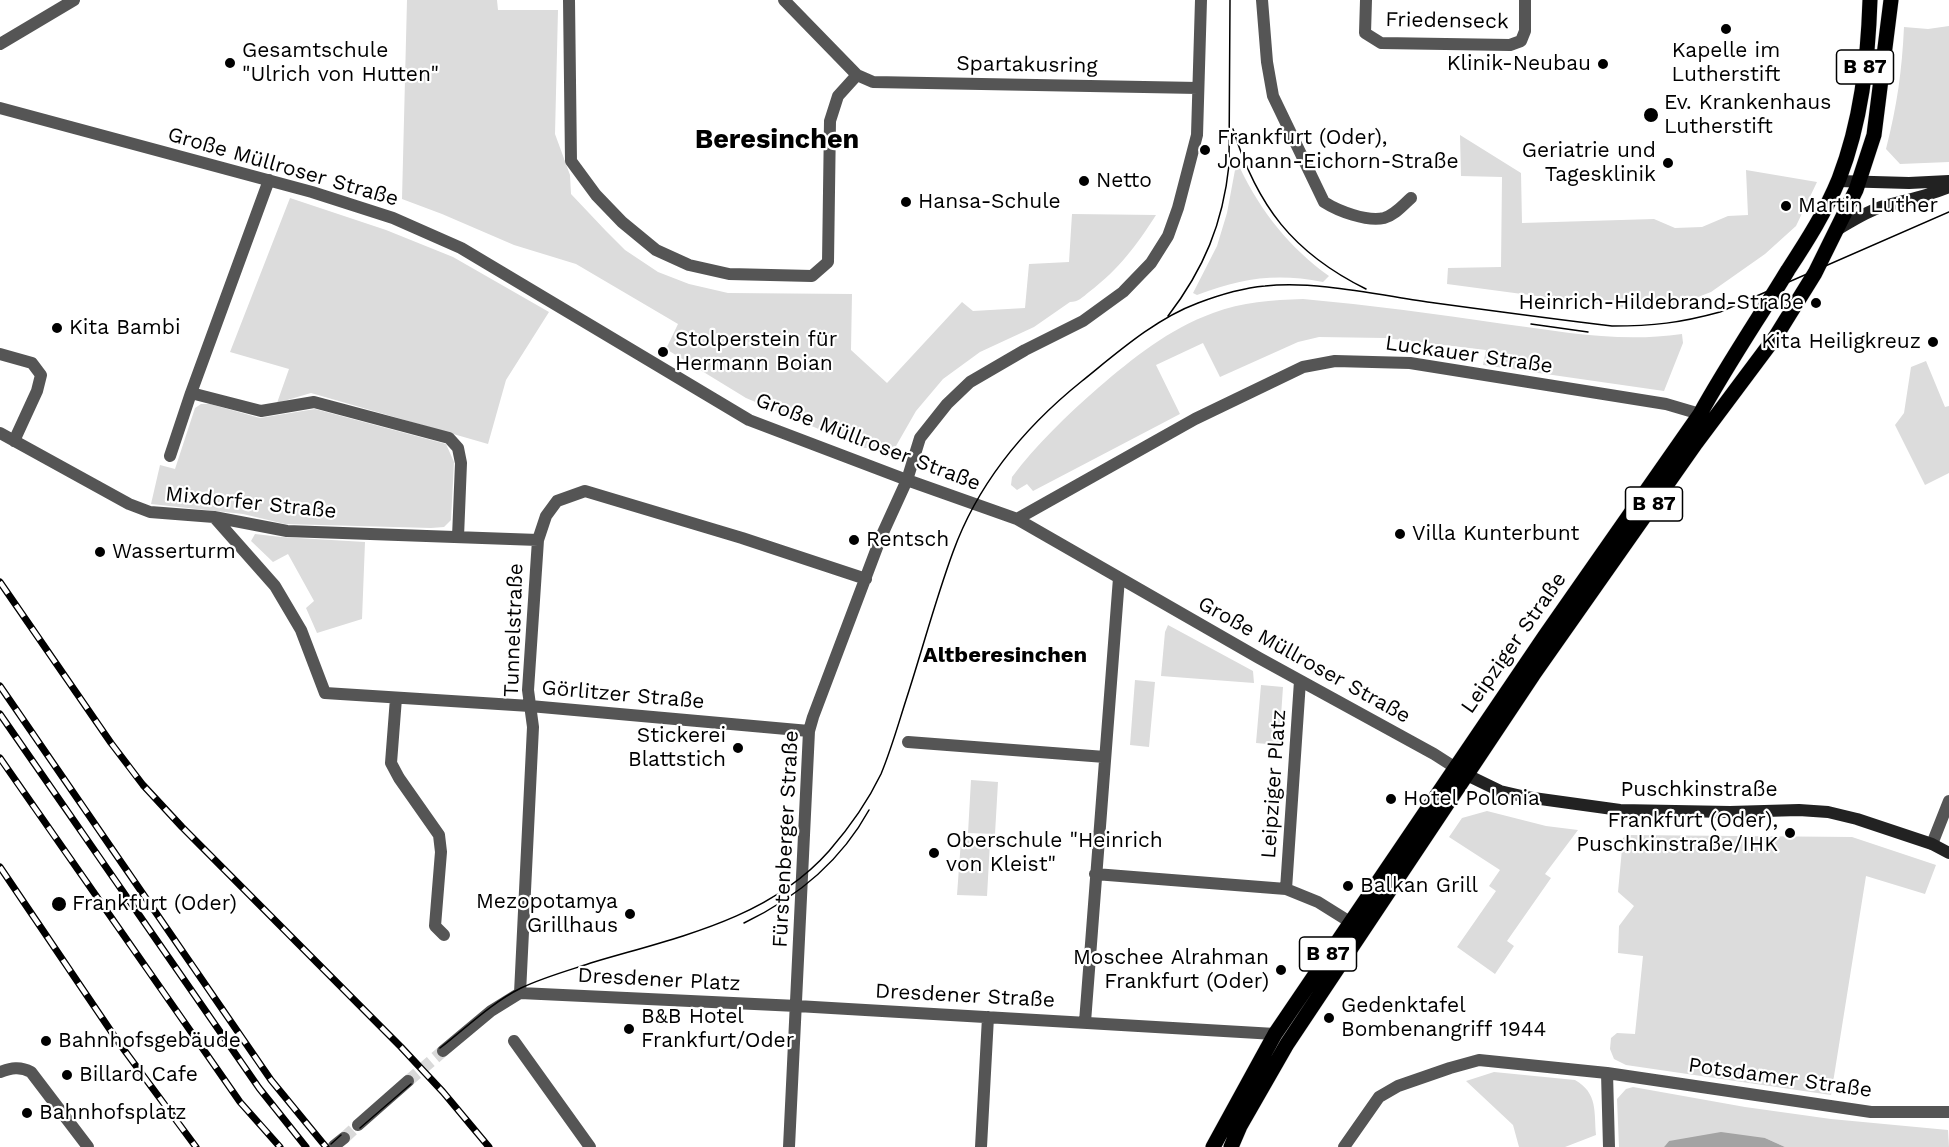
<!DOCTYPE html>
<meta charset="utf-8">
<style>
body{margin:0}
canvas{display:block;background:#fff}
</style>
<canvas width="1949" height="1147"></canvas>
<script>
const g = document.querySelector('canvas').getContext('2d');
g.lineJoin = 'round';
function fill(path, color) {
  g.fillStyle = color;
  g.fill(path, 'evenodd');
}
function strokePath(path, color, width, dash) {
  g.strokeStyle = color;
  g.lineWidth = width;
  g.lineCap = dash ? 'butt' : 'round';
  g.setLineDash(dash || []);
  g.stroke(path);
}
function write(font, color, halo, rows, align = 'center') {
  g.font = font + ' "Work Sans",sans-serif';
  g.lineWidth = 4.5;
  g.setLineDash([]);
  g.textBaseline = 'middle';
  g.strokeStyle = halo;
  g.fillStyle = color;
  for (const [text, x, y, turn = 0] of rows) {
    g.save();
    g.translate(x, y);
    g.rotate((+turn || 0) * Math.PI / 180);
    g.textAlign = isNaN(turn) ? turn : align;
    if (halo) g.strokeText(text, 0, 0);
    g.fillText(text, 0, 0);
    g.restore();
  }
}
const green = new Path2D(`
 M407,0h90l1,10h60l-3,124 15,41 1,19 35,37 19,19 33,22 31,12 39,9 124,1 -1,56 36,33 75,-81 11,9 52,-3 4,-44 40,-2 3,-48 84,1c-20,31 -37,54 -67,77 -6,5 -11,10 -19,10l-36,25 -54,25 -37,27 -27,32 -20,35 -9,2h-24l-117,-50 -80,-49 12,-25 -102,-60 -62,-19 -72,-31 -40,-15z
 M1949,26v136l-49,2 -14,-15c11,-43 16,-78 18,-122l24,2z
 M1460,135l61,38 1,50 132,-4 21,9 27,-1 26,-11 20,-1 -2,-45 71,12 -21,44 -31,28 -54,38 -31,12 -38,6 -195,-26 1,-16 53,-1 1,-90 -41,-1z
 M1240,168c21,44 50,80 89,108l-6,6c-47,-9 -81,-4 -126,13l-4,-2 24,-47 10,-33 8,-43z
 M290,198l96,32 67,27 96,55 -43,68 -18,64 -177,-51 -34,10 12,-34 -59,-17z
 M1303,299c67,6 134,15 201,25 62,8 115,19 178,10l1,9 -19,48 -181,-26 3,-15 -101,-12 -66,-1 -21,5 -78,35 -17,-34 -47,22 24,49 -147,77 -6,-7 -10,6 -6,-5 1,-8c25,-33 54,-61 86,-89 35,-30 71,-59 115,-75 29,-11 59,-13 90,-14z
 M1926,361l19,46 4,-1v67l-24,12 -30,-60 9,-12 7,-46z
 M201,404h9l50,14 55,-9 131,35 8,18 -3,58 -7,7 -13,1 -146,-4 -42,-10 -92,-10 9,-39 15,4 20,-61z
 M255,534l26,3 84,5 -3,77 -45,14 -11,-25 8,-7 -26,-47 -15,8 -22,-21z
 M1168,625l85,46 1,12 -93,-7 4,-44z
 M1135,680l20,2 -6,65 -19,-2z
 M1261,685l22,2 -4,58 -23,-2z
 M971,780l27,2 -3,52 -27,-1z
 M1487,811l59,15 32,4 -33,44 6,4 -44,63 7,5 -19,28 -38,-27 39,-56 -7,-5 11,-16 -51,-33 13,-19z
 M1627,835l225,2 84,28 -11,29 -59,-18 -35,219 -205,-30 -12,-6 -4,-10 1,-11 6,-5 18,1 8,-78 -25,-3 1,-27 15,-20 -16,-14 5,-54z
 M961,840l29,2 -3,54 -30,-1z
 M1494,1072l81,8c23,13 19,32 21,55l-31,12h-46l-6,-22 -47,-44z
 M1633,1087l112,20 86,12 117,11 1,17h-164l-20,-9 -96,3 -5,6h-45l-2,-48 9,-10z`);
const water = new Path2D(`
 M1721,1132l44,6 20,9h-121l5,-6z`);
const streetTunnel = new Path2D(`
 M408,1081l35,-30
 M344,1138l14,-13`);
const street = new Path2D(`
 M569,0l2,161 25,34 26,27 34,28 33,15 40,9 83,2 16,-14 2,-141 8,-25 19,-21
 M784,0l73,75 16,7 325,6
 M1262,0l5,62 6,34 51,106c14,9 43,20 60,16 11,-3 19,-13 27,-20
 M1366,0l-1,33 16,10 129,2 11,-4 4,-10v-31
 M0,44l74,-44
 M0,108l312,84 81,26 68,30 288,172 158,60 110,39 242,139 175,96 28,18
 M0,354l32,9 9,12 -4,16 -23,50
 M191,393l70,18 53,-9 135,36 9,10 3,15 -3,74
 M0,433l129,71 21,8 64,5 73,14 251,9
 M170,456l21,-63 78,-213
 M214,517l61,69 26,44 24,63 205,13 279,25
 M1017,519l178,-100 108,-52 32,-6 75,2 256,41 34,10
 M396,698l-5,65 8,15 40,57 2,17 -6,74 9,9
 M908,742l197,15
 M1932,844l17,-43
 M1095,874l191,15 32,13 32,20
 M1286,889l14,-208
 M520,993l13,-266 -5,-37 10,-150 8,-24 11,-15 28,-10 157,47 124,41
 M1085,1022l34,-444
 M514,1041l76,106
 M443,1051l48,-40 29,-18 277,13 478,28
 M0,1072c11,-4 20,-6 31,0l57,75
 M1607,1073l2,74
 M358,1125l50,-44
 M334,1146l10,-8
 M789,1147l20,-416 4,-14 68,-180 26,-57 13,-42 27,-34 23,-22 55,-32 58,-29 40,-29 28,-29 17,-27 10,-28 19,-73 4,-135
 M981,1147l7,-130
 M1344,1147l35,-50 19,-11 52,-18 29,-8 128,13 264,39h78`);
const secondary = new Path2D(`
 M1838,181l71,2 40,-2
 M1837,230c15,-9 30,-19 47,-24 22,-6 44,-10 65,-19
 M1467,775l33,16 26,6 94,13 110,2 69,-2 29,2 29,7 75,25 17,9`);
const primary = new Path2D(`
 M1213,1147l62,-113 270,-398 155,-222c27,-49 59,-96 88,-144 19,-29 38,-59 51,-91 22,-57 29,-118 31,-179
 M1231,1147l9,-21 47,-82 246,-369 163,-232 80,-107 39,-63 41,-83 18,-55 17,-135`);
const tram = new Path2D(`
 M1233,129c24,77 60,124 133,160
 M1168,316c36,-47 55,-93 61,-151l1,-165
 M1531,324l57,8
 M744,923c52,-25 97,-62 125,-113
 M440,1048c26,-20 51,-45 81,-60 23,-11 49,-18 73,-26 84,-25 175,-43 235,-111 20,-23 39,-50 52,-77 10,-24 17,-49 25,-74 16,-49 29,-99 47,-148 25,-69 73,-126 129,-171 36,-29 73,-62 116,-78 21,-8 45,-15 67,-17 51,-6 118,10 170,17 59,8 118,16 177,23 41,0 68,-3 108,-14l229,-100
 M360,1128l51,-44
 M331,1144l10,-9`);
const rail = new Path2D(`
 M0,582l111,161 32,42 39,42 219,220 42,45 46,55
 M0,686l271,394 55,67
 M0,714l259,374 47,59
 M0,758l240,344 40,45
 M0,867l119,176 77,104`);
const markers = [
 [1726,29,6,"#000"],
 [230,63,6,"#000"],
 [1603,64,6,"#000"],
 [1651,115,8,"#000"],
 [1205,150,6,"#000"],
 [1668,163,6,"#000"],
 [1084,181,6,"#000"],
 [906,202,6,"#000"],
 [1786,206,6,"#000"],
 [1816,303,6,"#000"],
 [57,328,6,"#000"],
 [1933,342,6,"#000"],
 [663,352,6,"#000"],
 [1400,534,6,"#000"],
 [854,540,6,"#000"],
 [100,552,6,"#000"],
 [738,748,6,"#000"],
 [1391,799,6,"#000"],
 [1790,833,6,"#000"],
 [934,853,6,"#000"],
 [1348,886,6,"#000"],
 [59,904,8,"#000"],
 [630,914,6,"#000"],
 [1281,970,6,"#000"],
 [1329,1018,6,"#000"],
 [629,1029,6,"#000"],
 [46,1041,6,"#000"],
 [67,1075,6,"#000"],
 [27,1113,6,"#000"]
];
const shields = [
 [1865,67,57],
 [1654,504,57],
 [1328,954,57]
];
const shieldNames = [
 ["B 87",1865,67],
 ["B 87",1654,504],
 ["B 87",1328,954]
];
const streetNames = [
 ["Friedenseck",1447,21,1],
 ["Spartakusring",1027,65,1],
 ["Große Müllroser Straße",283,167,16],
 ["Luckauer Straße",1469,355,8],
 ["Große Müllroser Straße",868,442,21],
 ["Mixdorfer Straße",251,503,6],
 ["Tunnelstraße",514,630,-88],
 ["Leipziger Straße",1514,643,-55],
 ["Große Müllroser Straße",1304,660,29],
 ["Görlitzer Straße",623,695,5],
 ["Leipziger Platz",1274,784,-86],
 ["Puschkinstraße",1699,790],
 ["Fürstenberger Straße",786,839,-87],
 ["Dresdener Platz",659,980,3],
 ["Dresdener Straße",965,996,3],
 ["Potsdamer Straße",1780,1078,8]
];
const poiNames = [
 ["Gesamtschule",242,51],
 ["\"Ulrich von Hutten\"",242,75],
 ["Kapelle im",1726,51,"center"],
 ["Lutherstift",1726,75,"center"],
 ["Klinik-Neubau",1591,64,"right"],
 ["Ev. Krankenhaus",1664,103],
 ["Lutherstift",1664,127],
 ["Frankfurt (Oder),",1217,138],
 ["Johann-Eichorn-Straße",1217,162],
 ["Geriatrie und",1656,151,"right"],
 ["Tagesklinik",1656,175,"right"],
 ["Netto",1096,181],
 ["Hansa-Schule",918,202],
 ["Martin Luther",1798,206],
 ["Heinrich-Hildebrand-Straße",1804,303,"right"],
 ["Kita Bambi",69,328],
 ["Stolperstein für",675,340],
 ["Hermann Boian",675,364],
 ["Kita Heiligkreuz",1921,342,"right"],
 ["Villa Kunterbunt",1412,534],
 ["Rentsch",866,540],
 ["Wasserturm",112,552],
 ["Stickerei",726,736,"right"],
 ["Blattstich",726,760,"right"],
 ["Hotel Polonia",1403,799],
 ["Frankfurt (Oder),",1778,821,"right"],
 ["Puschkinstraße/IHK",1778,845,"right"],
 ["Oberschule \"Heinrich",946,841],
 ["von Kleist\"",946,865],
 ["Balkan Grill",1360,886],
 ["Mezopotamya",618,902,"right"],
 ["Grillhaus",618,926,"right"],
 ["Frankfurt (Oder)",72,904],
 ["Moschee Alrahman",1269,958,"right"],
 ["Frankfurt (Oder)",1269,982,"right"],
 ["Gedenktafel",1341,1006],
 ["Bombenangriff 1944",1341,1030],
 ["B&B Hotel",641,1017],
 ["Frankfurt/Oder",641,1041],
 ["Bahnhofsgebäude",58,1041],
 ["Billard Cafe",79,1075],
 ["Bahnhofsplatz",39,1113]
];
const neighbourhoodNames = [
 ["Altberesinchen",1005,656]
];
const districtNames = [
 ["Beresinchen",777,140]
];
fill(green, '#dcdcdc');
fill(water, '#a3a3a3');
strokePath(streetTunnel, '#d9d9d9', 12, [12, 6]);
strokePath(primary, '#dbdbdb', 16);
strokePath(street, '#555', 12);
strokePath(secondary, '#222', 12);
strokePath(primary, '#000', 15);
strokePath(tram, '#000', 1.5);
strokePath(rail, '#000', 7);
strokePath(rail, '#fff', 4.5, [14]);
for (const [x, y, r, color] of markers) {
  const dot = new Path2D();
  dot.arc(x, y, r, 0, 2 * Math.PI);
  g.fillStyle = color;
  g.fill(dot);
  strokePath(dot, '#fff', 2);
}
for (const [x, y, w] of shields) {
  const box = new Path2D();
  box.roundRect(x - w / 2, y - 17, w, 34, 4.5);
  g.fillStyle = '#fff';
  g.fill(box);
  strokePath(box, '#000', 1.5);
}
write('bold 20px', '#000', null, shieldNames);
write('21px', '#000', '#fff', streetNames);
write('21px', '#000', '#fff', poiNames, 'left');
write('bold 22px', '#000', '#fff', neighbourhoodNames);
write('bold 27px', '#000', '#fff', districtNames);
</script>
